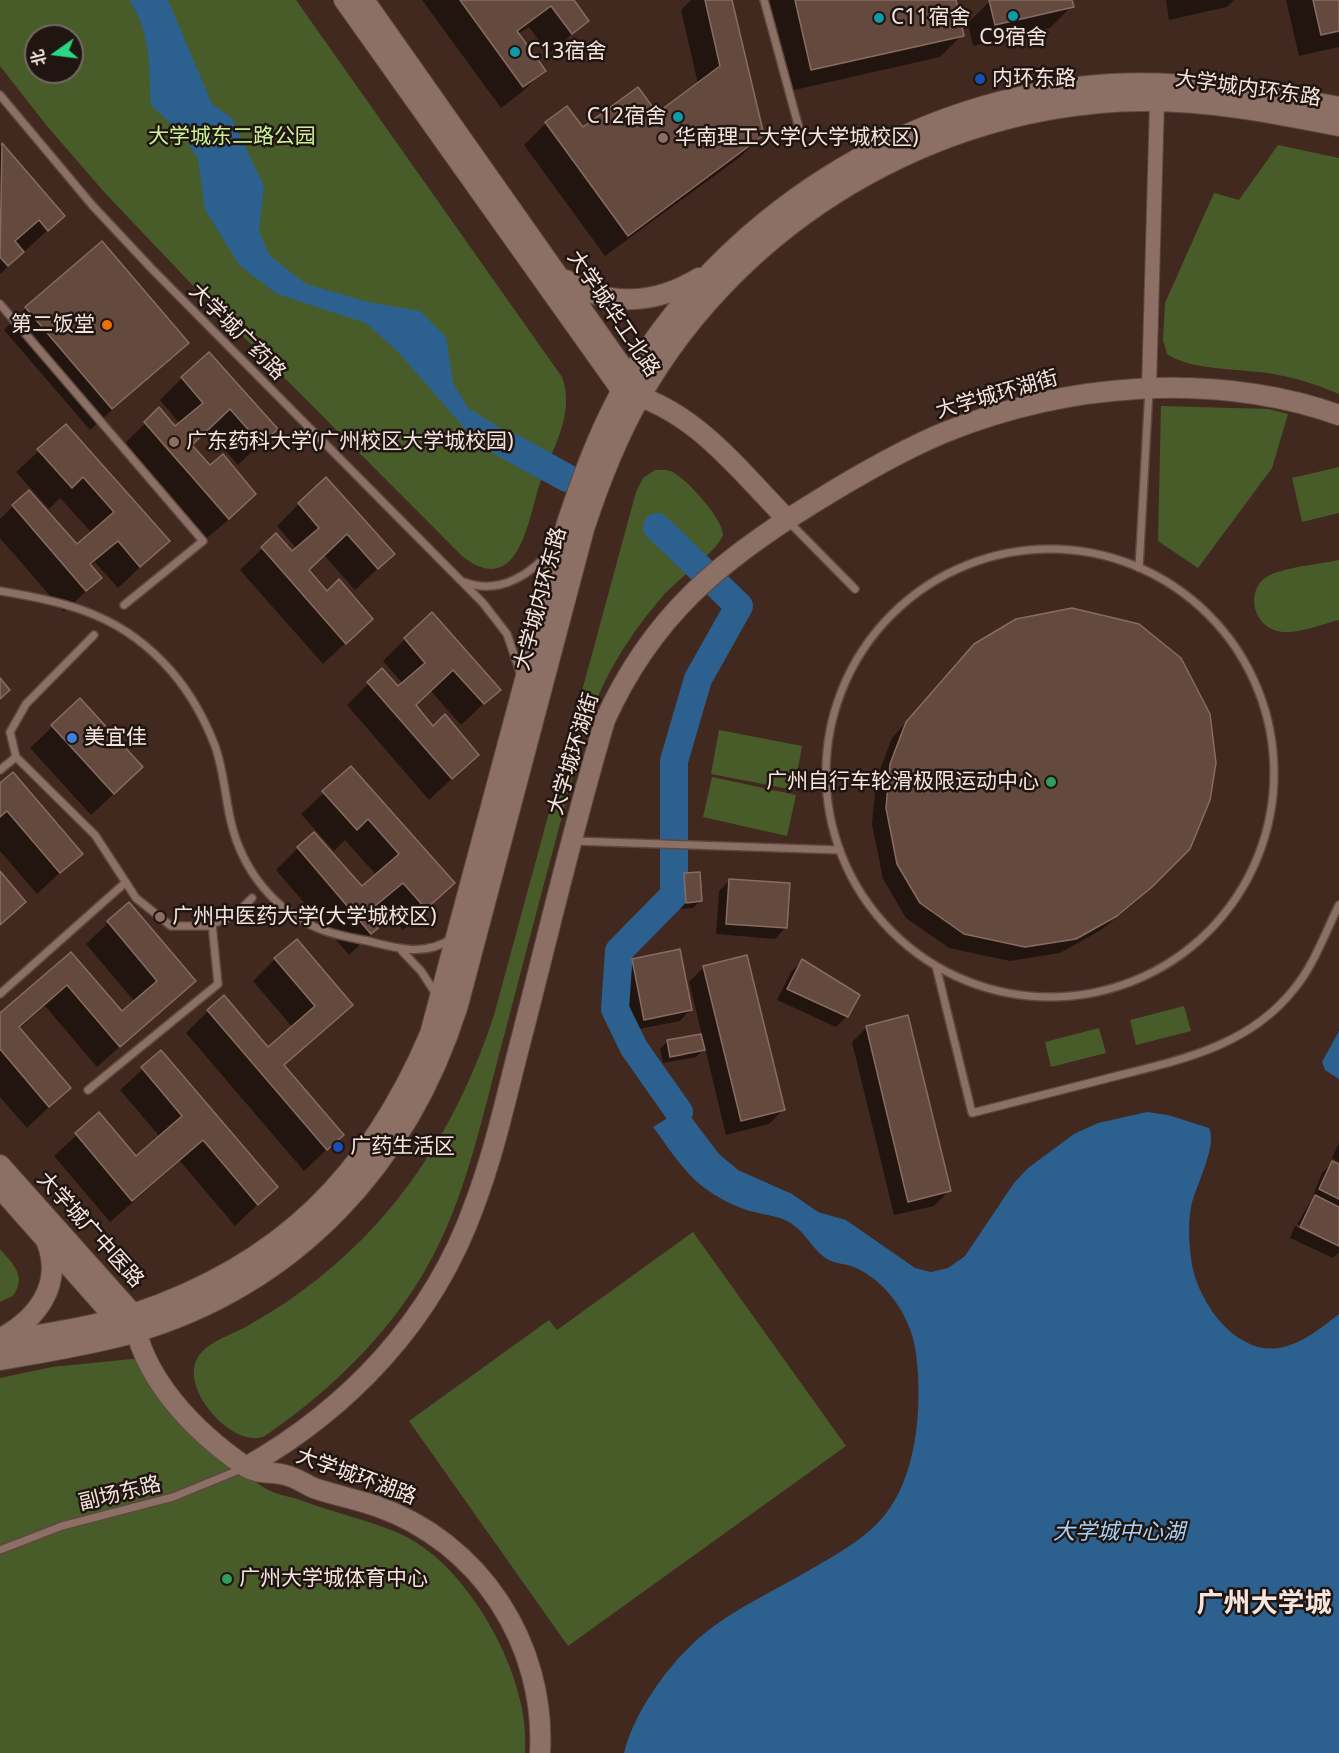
<!DOCTYPE html>
<meta charset="utf-8">
<style>
body{margin:0}
#map{position:relative;width:1339px;height:1753px;overflow:hidden;background:#41291f;font-family:"Noto Sans","Noto Sans SC",sans-serif}
canvas{display:block}
.north{position:absolute;left:24px;top:24px;width:60px;height:60px;box-sizing:border-box;background:#201511;border:2px solid #756863;border-radius:50%;rotate:256deg;font-size:16px;font-weight:700;line-height:24px;text-align:center;color:#f5e5de}
.north::after{content:'';display:block;margin:auto;width:21px;height:27px;background:#29d885;clip-path:polygon(50% 0,100% 100%,50% 72%,0 100%)}
</style>
<div id="map">
<canvas width="1339" height="1753"></canvas>
<div class="north">北</div>
</div>
<script>
const g = document.querySelector('canvas').getContext('2d');
g.lineJoin = 'round';
function fill(path, color) {
  g.fillStyle = color;
  g.fill(path, 'evenodd');
}
function strokePath(path, color, width, dash) {
  g.strokeStyle = color;
  g.lineWidth = width;
  g.lineCap = dash ? 'butt' : 'round';
  g.setLineDash(dash || []);
  g.stroke(path);
}
function write(font, color, halo, rows, align = 'center') {
  g.font = font + ' "Noto Sans","Noto Sans SC",sans-serif';
  g.lineWidth = 5;
  g.setLineDash([]);
  g.textBaseline = 'middle';
  g.strokeStyle = halo;
  g.fillStyle = color;
  for (const [text, x, y, turn = 0] of rows) {
    g.save();
    g.translate(x, y);
    g.rotate((+turn || 0) * Math.PI / 180);
    g.textAlign = isNaN(turn) ? turn : align;
    if (halo) g.strokeText(text, 0, 0);
    g.fillText(text, 0, 0);
    g.restore();
  }
}
const green = new Path2D(`
 M0,0h296l266,377c14,38 -11,73 -23,109 -11,35 -21,114 -77,70l-262,-263 -95,-100 -58,-67 -47,-60zM36,36h36v36h-36z
 M1278,145l61,13v236c-23,-10 -46,-17 -72,-21 -27,-4 -78,-3 -100,-19l-4,-14 2,-37 49,-110 25,7z
 M1161,406l107,3 20,5 -16,54 -74,100 -40,-27z
 M1339,467v46l-37,9 -10,-44z
 M655,470c5,0 10,-1 15,1 15,5 53,48 53,64 -5,16 -48,46 -61,62 -37,43 -63,87 -79,141 -27,101 -54,201 -80,302 -23,84 -40,174 -88,247 -40,61 -91,108 -150,149 -30,14 -85,-45 -68,-77 9,-18 36,-24 52,-34 17,-10 34,-20 50,-32 96,-68 159,-167 195,-278l142,-523 7,-14z
 M1339,560v60c-16,4 -38,13 -55,12 -30,-1 -42,-43 -14,-57 18,-8 49,-11 69,-15z
 M719,730l83,16 -8,44 -83,-16z
 M712,777l84,18 -9,41 -84,-19z
 M1184,1006l7,25 -55,14 -6,-25z
 M1099,1028l7,25 -55,14 -6,-25z
 M693,1232l153,214 -278,200 -159,-225 140,-101 8,10z
 M0,1249c13,15 27,27 13,47l-13,6z
 M142,1358c37,46 70,97 121,129 9,6 23,9 34,12 32,12 67,20 99,33 71,28 136,146 129,221h-525v-375l52,-11z`);
const water = new Path2D(`
 M129,0h39l44,104 19,13 33,69 -5,45 11,25 36,28 62,18 52,9 26,26 7,46 15,25 77,47 -4,25 -61,-34 -82,-94 -32,-29 -89,-29 -37,-28 -35,-56 -7,-51 -13,-22 -34,-32c-2,-37 0,-73 -22,-105z
 M1339,1031v48l-14,-9 -3,-8z
 M684,1108l35,46 19,16 54,24 26,18 28,8 69,48 16,4 17,-4 17,-12 49,-73 14,-15 46,-34 24,-11 49,-11 21,3 41,13c9,17 -14,59 -18,79 -3,16 -2,35 0,51 4,39 42,97 88,90 23,-4 42,-20 60,-34v439h-715c11,-45 52,-100 90,-127 29,-21 63,-37 94,-55 27,-16 60,-33 79,-59 32,-42 36,-115 28,-165 -6,-33 -30,-67 -61,-80 -10,-4 -21,-3 -30,-10 -13,-10 -20,-27 -35,-35 -10,-6 -23,-7 -35,-10 -17,-4 -38,-15 -52,-26 -20,-16 -34,-39 -49,-59z`);
const shadow = new Path2D(`
 M422,0h150l15,21 -38,33 -20,-27 -11,7 26,36 -22,22 -21,16z
 M691,0h40l32,135 -23,22 -135,99 -81,-111 22,-22 36,6 75,-14 41,-31 -17,-74z
 M768,0h186l8,35 -22,22 -150,34z
 M1071,0l1,6 -22,22 -77,18 -5,-23 22,-22z
 M1166,0h68l-7,7 -58,13z
 M1286,0h53v47l-40,9z
 M2,145l61,71 -63,58v-128z
 M26,308l161,35 -97,87 -86,-100z
 M182,378l94,51 -38,36 -31,-35 -16,15 19,23 44,26 -24,24 -34,-40 -2,2 34,40 -22,19 -83,-94 36,-35 16,18 5,-4 -20,-24zM161,439l23,26 -3,1 -22,-25z
 M66,426l102,115 -50,47 -23,-26 -5,4 10,12 -36,34 -64,-74v-19l13,-13 64,40 15,-13 -32,-35 -11,11 -33,-37z
 M299,504l94,50 -38,36 -31,-35 -16,16 19,22 44,26 -48,45 -83,-94 36,-35 15,18 6,-4 -20,-23z
 M405,639l94,50 -38,36 -31,-35 -16,16 19,22 44,27 -48,45 -82,-95 35,-35 16,19 5,-5 -20,-23z
 M975,645l214,204 -53,53 -35,28 -41,23 -50,8 -61,-13 -43,-30 -23,-39 -11,-55 4,-44 16,-42z
 M80,700l39,89 -28,26 -61,-67z
 M351,768l102,115 -50,47 -23,-26 -5,4 10,13 -36,34 -73,-85 22,-22 64,40 15,-12 -32,-36 -11,11 -33,-37z
 M0,785l81,68 -44,41 -37,-43z
 M684,875l16,26 -7,7 -14,1 -2,-27z
 M730,880l55,48 -10,11 -59,-5 3,-43z
 M128,904l66,77 -97,86 -52,-61 -26,23 50,59 -42,40 -27,-31v-82l71,-61 51,59 13,-11 -49,-58z
 M275,959l76,46 -68,62 59,68 -38,36 -118,-138 22,-22 60,38 25,-21 -40,-47z
 M632,960l58,50 -10,11 -46,9 -12,-59z
 M802,961l56,34 -11,21 -11,11 -59,-27 14,-28z
 M704,967l80,142 -15,15 -43,11 -21,-87 -9,9 -33,6 -3,-14 7,-7 35,-7 -13,-53z
 M867,1027l82,164 -15,15 -40,9 -42,-173z
 M161,1052l115,135 -41,39 -55,-65 -70,61 -56,-66 44,-41 38,43 24,-21 -40,-47z
 M1339,1143v19l-7,-4z
 M1332,1163l7,3v78l-42,-20 14,-23 11,-28z
 M1295,1226l44,21v5l-6,6 -43,-20z`);
const river = new Path2D(`
 M509,446l58,32
 M657,527l82,79 -41,73 -24,82v134l-55,56 -4,58 19,39 45,64`);
const building = new Path2D(`
 M460,0h114l15,21 -17,13 -21,-28 -34,25 29,40 -23,16z
 M705,0h27l32,135 -136,101 -83,-114 22,-16 16,21 55,-40 19,26 63,-47z
 M795,0h161l8,36 -153,34z
 M989,0h83l2,7 -79,18z
 M1313,0h26v31l-18,4z
 M2,143l63,73 -17,15 -9,-11 -24,21 9,11 -16,14 -8,-9z
 M102,241l87,102 -77,66 -87,-102z
 M209,352l69,77 -17,15 -31,-35 -38,36 18,20 13,-11 33,40 -27,25 -85,-97 15,-15 16,19 28,-23 -22,-26z
 M66,424l104,117 -30,26 -22,-26 -28,23 12,14 -16,13 -74,-86 17,-15 48,54 37,-32 -31,-35 -11,11 -35,-39z
 M326,477l69,77 -17,15 -31,-35 -38,36 18,21 12,-12 34,40 -27,25 -85,-97 15,-14 16,18 27,-23 -21,-25z
 M1072,608l67,16 42,34 29,56 6,49 -6,37 -20,49 -38,38 -35,29 -41,23 -51,8 -61,-13 -44,-31 -23,-39 -11,-56 4,-44 16,-42 68,-78 42,-25z
 M432,612l69,78 -17,14 -31,-34 -37,35 17,21 12,-12 34,41 -27,24 -85,-97 15,-14 16,18 27,-23 -21,-25z
 M0,678l10,12 -10,9z
 M80,698l63,69 -29,27 -63,-69z
 M351,766l104,117 -29,26 -23,-26 -28,23 12,15 -16,13 -74,-87 17,-15 48,54 37,-32 -31,-35 -11,11 -35,-39z
 M13,772l70,82 -23,19 -53,-62 -7,6v-34z
 M0,871l26,31 -26,23z
 M700,872l2,29 -16,2 -2,-30z
 M729,879l61,4 -3,45 -61,-4z
 M129,902l67,79 -76,66 -53,-62 -48,42 52,61 -22,19 -49,-58v-36l71,-61 51,59 35,-30 -50,-60z
 M297,939l56,66 -69,60 60,70 -17,15 -120,-140 17,-15 44,52 47,-41 -41,-48z
 M680,949l12,61 -48,10 -12,-61z
 M747,955l38,155 -44,11 -38,-155z
 M802,959l58,36 -12,22 -61,-28z
 M908,1015l43,176 -43,11 -42,-176z
 M701,1034l4,16 -35,7 -3,-17z
 M161,1050l117,137 -20,18 -55,-65 -71,61 -57,-68 24,-21 37,44 46,-40 -41,-49z
 M1332,1161l7,3v35l-20,-10z
 M1315,1195l24,12v39l-39,-19z`);
const lane = new Path2D(`
 M764,0l35,128
 M0,95l92,110 59,63 332,335 24,31 14,41
 M0,304l203,237 -79,64
 M788,521l67,68
 M826 773a224 224 0 1 1 448 0a224 224 0 1 1-448 0Z
 M1139,568l10,-178
 M464,582c37,14 69,-9 91,-36
 M0,591c70,12 123,24 172,81 18,21 33,48 43,74 9,25 10,51 16,76 11,47 43,89 89,107 15,6 32,9 48,12 29,7 56,16 83,-2
 M94,635l-68,69 -16,28 6,25 79,78 41,63 35,28h36l28,-11 17,-17
 M0,770l16,-13
 M573,841l267,9
 M402,951l19,20 15,23
 M936,966l36,147c44,-11 89,-23 133,-34 69,-18 142,-30 189,-90 20,-24 31,-56 45,-84
 M0,994l126,-112
 M88,1090l130,-106 -6,-60
 M0,1550l62,-24 111,-29 71,-29`);
const street = new Path2D(`
 M1149,388l8,-287`);
const secondary = new Path2D(`
 M344,0l278,391c72,18 115,77 165,128
 M364,0l271,385
 M566,280c42,28 90,24 133,-2
 M0,1165l133,149c8,64 62,118 113,153
 M0,1188l116,131 9,6
 M1,1338c36,-19 62,-53 46,-95
 M0,1342c44,-9 90,-14 133,-28 148,-49 237,-139 297,-280l137,-511c15,-45 31,-89 54,-131 99,-175 288,-296 490,-308 78,-4 152,9 228,23
 M0,1360c45,-8 90,-15 133,-27 163,-48 275,-169 325,-328l126,-476c15,-46 32,-90 56,-132 101,-177 296,-293 500,-296 68,-1 133,12 199,25
 M540,1753c6,-109 -60,-211 -164,-247 -21,-7 -42,-11 -62,-18 -9,-4 -19,-11 -29,-13 -14,-4 -25,0 -39,-8 104,-59 187,-147 228,-261 21,-55 33,-113 48,-170 27,-105 52,-212 83,-316 47,-104 115,-160 210,-218 42,-26 83,-50 128,-69 123,-50 270,-62 396,-18`);
const markers = [
 [1013,16,6,"#0f9aa8"],
 [879,18,6,"#0f9aa8"],
 [515,52,6,"#0f9aa8"],
 [980,79,6,"#1a4fb4"],
 [678,117,6,"#0f9aa8"],
 [663,138,6,"#8d6e63"],
 [107,325,6,"#e8710a"],
 [174,442,6,"#8d6e63"],
 [72,738,6,"#3f7fe0"],
 [1051,782,6,"#2e9e5b"],
 [160,917,6,"#8d6e63"],
 [338,1147,6,"#1a4fb4"],
 [227,1579,6,"#2e9e5b"]
];
const poiNames = [
 ["C11宿舍",891,18],
 ["C9宿舍",1013,38,"center"],
 ["C13宿舍",527,52],
 ["内环东路",992,79],
 ["C12宿舍",666,117,"right"],
 ["华南理工大学(大学城校区)",675,138],
 ["第二饭堂",95,325,"right"],
 ["广东药科大学(广州校区大学城校园)",186,442],
 ["美宜佳",84,738],
 ["广州自行车轮滑极限运动中心",1039,782,"right"],
 ["广州中医药大学(大学城校区)",172,917],
 ["广药生活区",350,1147],
 ["广州大学城体育中心",239,1579]
];
const streetNames = [
 ["大学城内环东路",1248,89,8],
 ["大学城华工北路",613,314,56],
 ["大学城广药路",237,332,45],
 ["大学城环湖街",997,395,-16],
 ["大学城内环东路",541,599,-75],
 ["大学城环湖街",574,754,-73],
 ["大学城广中医路",90,1230,48],
 ["大学城环湖路",356,1477,20],
 ["副场东路",120,1494,-14]
];
const parkNames = [
 ["大学城东二路公园",232,137]
];
const waterNames = [
 ["大学城中心湖",1119,1533]
];
const districtNames = [
 ["广州大学城",1264,1604]
];
fill(green, '#485c2a');
fill(water, '#2c608e');
fill(shadow, '#0007');
strokePath(river, '#2c608e', 28);
fill(building, '#64493f');
strokePath(building, '#886c61', 1.5);
strokePath(lane, '#5d4840', 10);
strokePath(street, '#5d4840', 16);
strokePath(secondary, '#5d4840', 22);
strokePath(lane, '#8d7065', 7);
strokePath(street, '#8d7065', 14);
strokePath(secondary, '#8d7065', 20);
for (const [x, y, r, color] of markers) {
  const dot = new Path2D();
  dot.arc(x, y, r, 0, 2 * Math.PI);
  g.fillStyle = color;
  g.fill(dot);
  strokePath(dot, '#201511', 2);
}
write('21px', '#f5e5de', '#201511', poiNames, 'left');
write('21px', '#f5e5de', '#201511', streetNames);
write('21px', '#caf197', '#201511', parkNames);
write('italic 22px', '#a6d1fa', '#201511', waterNames);
write('bold 27px', '#f5e5de', '#201511', districtNames);
</script>
